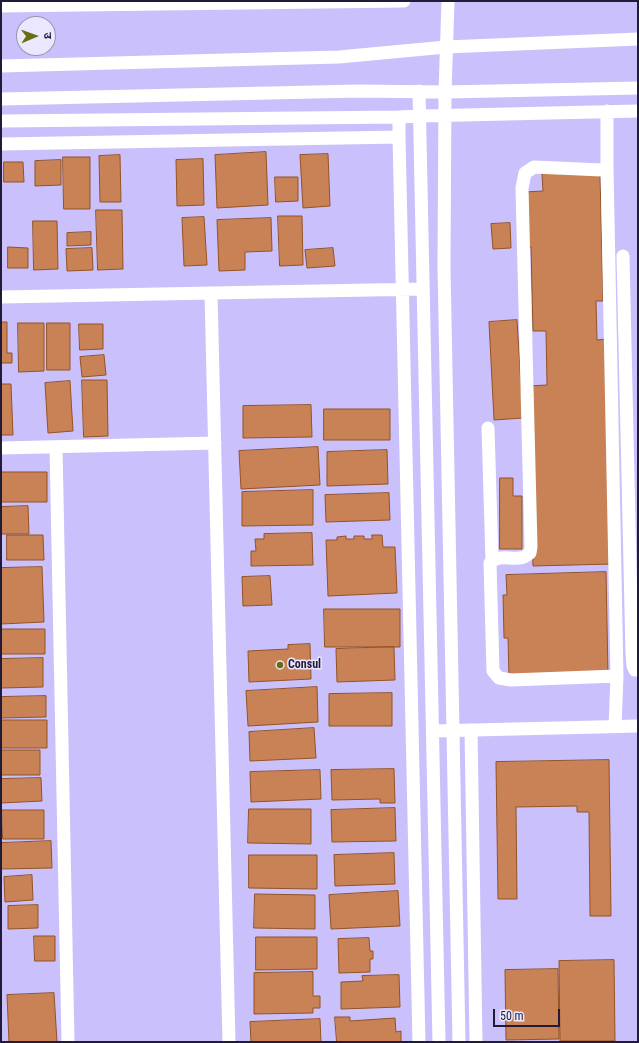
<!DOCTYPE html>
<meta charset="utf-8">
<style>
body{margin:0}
#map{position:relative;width:639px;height:1043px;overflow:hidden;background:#cac0fc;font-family:"Roboto Condensed","Noto Sans Devanagari",sans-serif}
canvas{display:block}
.frame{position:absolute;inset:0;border:2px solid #211b37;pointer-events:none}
.north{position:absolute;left:16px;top:16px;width:40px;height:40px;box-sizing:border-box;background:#eae7fe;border:1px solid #9a95ae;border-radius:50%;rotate:88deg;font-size:11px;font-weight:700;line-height:16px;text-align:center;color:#211b37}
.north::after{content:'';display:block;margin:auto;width:14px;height:18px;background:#686d10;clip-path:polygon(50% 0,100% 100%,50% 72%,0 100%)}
.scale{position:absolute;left:493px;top:1009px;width:67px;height:18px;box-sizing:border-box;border:2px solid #211b37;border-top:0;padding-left:5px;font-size:12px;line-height:14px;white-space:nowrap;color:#211b37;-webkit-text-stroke:3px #eae7fe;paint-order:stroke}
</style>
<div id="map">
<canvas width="639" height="1043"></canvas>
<div class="frame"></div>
<div class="north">उ</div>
<div class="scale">50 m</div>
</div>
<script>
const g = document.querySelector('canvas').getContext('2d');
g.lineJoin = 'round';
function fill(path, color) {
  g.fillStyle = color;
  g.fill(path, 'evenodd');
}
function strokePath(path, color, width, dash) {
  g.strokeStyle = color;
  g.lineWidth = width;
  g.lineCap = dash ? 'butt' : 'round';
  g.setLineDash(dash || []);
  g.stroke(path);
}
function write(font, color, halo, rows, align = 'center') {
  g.font = font + ' "Roboto Condensed",sans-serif';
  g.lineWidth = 3;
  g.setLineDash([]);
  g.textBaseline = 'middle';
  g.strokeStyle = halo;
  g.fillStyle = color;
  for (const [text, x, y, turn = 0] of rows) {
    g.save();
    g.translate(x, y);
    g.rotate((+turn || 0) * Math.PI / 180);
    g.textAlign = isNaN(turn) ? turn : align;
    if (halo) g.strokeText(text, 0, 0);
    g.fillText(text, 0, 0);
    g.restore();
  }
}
const building = new Path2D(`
 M266,152l2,53 -51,3 -2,-53z
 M328,154l2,52 -27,2 -3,-53z
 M120,155l1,47h-21l-1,-46z
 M63,157h27v52h-26z
 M203,159l1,46 -27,1 -1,-46z
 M61,160v25l-26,1v-25z
 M4,162h19l1,20h-20z
 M600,173l3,128h-7l1,39 10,-1 6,225 -80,2 -5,-180 19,-1 -1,-54h-13l-2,-84h-6l-1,-55 19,-1 -1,-17z
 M275,177h23v24l-22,1z
 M96,210h26l1,59 -25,1z
 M278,216h24l1,49 -23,1z
 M204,217l3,48 -23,1 -2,-48z
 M271,218l1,33 -27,1v18l-26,1 -2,-51z
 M33,221h24l1,48 -24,1z
 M510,223l1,25 -18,1 -2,-25z
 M91,232v13l-24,1v-13z
 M8,247l20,1v20h-20z
 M92,248l1,22 -26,1 -1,-22z
 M333,248l2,18 -28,2 -2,-18z
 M517,320l6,98 -29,2 -5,-98z
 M1,322h6v31h5v10h-11z
 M18,323h26v48l-25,1z
 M47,323h23v47h-23z
 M79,324h24v25l-23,1z
 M104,355l2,20 -24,2 -2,-20z
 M82,380h25l1,56 -24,1z
 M70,381l3,50 -25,2 -3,-50z
 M1,384h10l2,51h-12z
 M311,405l1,32 -69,1v-32z
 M324,409h66v31h-66z
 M318,447l2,38 -79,4 -2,-38z
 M387,450l1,34 -61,2v-34z
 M1,472h46v30h-46z
 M500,478h13v18h9v53h-22z
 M313,490v35l-71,1v-34z
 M389,493l1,27 -64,2 -1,-27z
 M28,506l1,28h-28v-27z
 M312,533l1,32 -62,1v-15h5l-1,-12h9v-5z
 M7,535h36l1,25h-37z
 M372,535h10l1,12h12l2,46 -69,3 -2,-56h11v-3l9,-1v3h8v-3h10v3h8z
 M42,567l2,55 -43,2v-56z
 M606,572l2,103 -99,2 -1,-39h-4l-1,-43h4l-1,-20z
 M270,576l2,29 -29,1 -1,-29z
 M324,609h76v38h-75z
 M1,629h44v25h-44z
 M310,644l1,35 -62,3 -1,-31 40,-2v-4z
 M394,647l1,33 -58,2 -1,-33z
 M43,658v29l-42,1v-29z
 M317,687l1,35 -70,4 -2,-35z
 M392,693v33h-63v-32z
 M46,696v21l-45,1v-21z
 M1,720h46v28h-46z
 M314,728l2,30 -66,3 -1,-29z
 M1,750h39v25h-39z
 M609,760l2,156h-21l-1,-104h-12v-6l-61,1 1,92h-19l-2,-137z
 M394,769l1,34h-15v-4l-48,1 -1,-30z
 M320,770l1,29 -70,3 -1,-30z
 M41,778l1,23 -41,2v-24z
 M395,808l1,33 -64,1 -1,-32z
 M249,809h62v35l-63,-1z
 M2,810h42v29h-41z
 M51,841l1,27 -51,1v-26z
 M394,853l1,31 -60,2 -1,-31z
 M249,855h68v34l-68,-1z
 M32,875l1,25 -28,2 -1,-25z
 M398,891l2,35 -69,3 -2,-34z
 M255,894l60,1v34l-61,-1z
 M38,905v23l-30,1v-23z
 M34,936h21v25h-20z
 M256,937h61v32l-61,1z
 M369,938l1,13h3v8h-3v13l-31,1 -1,-34z
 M614,960l1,81h-55l-1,-80z
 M558,969l1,70 -53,1 -1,-70z
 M313,972v24h7v12h-7v5l-59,1v-41z
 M399,975l1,32 -59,2v-27l22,-1 -1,-5z
 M54,993l3,49h-48l-2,-47z
 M335,1017h15v4l45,-3 1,14 5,-1v11h-64z
 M320,1019l1,23h-70l-1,-20z`);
const minor = new Path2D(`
 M448,1l-3,91 -1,175 15,775
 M1,6l403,-5
 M1,66l338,-9 107,-10 192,-8
 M419,91l20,951
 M1,99l358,-8 86,1 193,-4
 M607,111v58l-5,1 -68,-3 -9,6 -3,15 9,359 -1,6c-2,2 -4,3 -6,4 -10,4 -25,-4 -34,6l3,108 6,7 12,2 106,-4 -2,51
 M399,117v20l20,905
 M1,121l398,-4 21,-1 218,-5
 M1,144l398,-7
 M607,169l10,507
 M623,256l9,398h6
 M211,293l18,749
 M1,297l422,-8
 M488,428l4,132
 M56,447l12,595
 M1,448l214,-5
 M632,654l1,12 2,4h3
 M471,730l5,312
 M433,731l205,-5`);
const markers = [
 [280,665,4,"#686d10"]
];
const poiNames = [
 ["Consul",288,665]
];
fill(building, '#c88256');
strokePath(building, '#935225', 1);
strokePath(minor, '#fff', 13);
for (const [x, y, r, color] of markers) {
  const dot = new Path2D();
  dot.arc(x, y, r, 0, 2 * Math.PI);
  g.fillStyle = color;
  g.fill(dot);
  strokePath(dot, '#eae7fe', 1.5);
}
write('bold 12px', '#211b37', '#eae7fe', poiNames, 'left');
</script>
